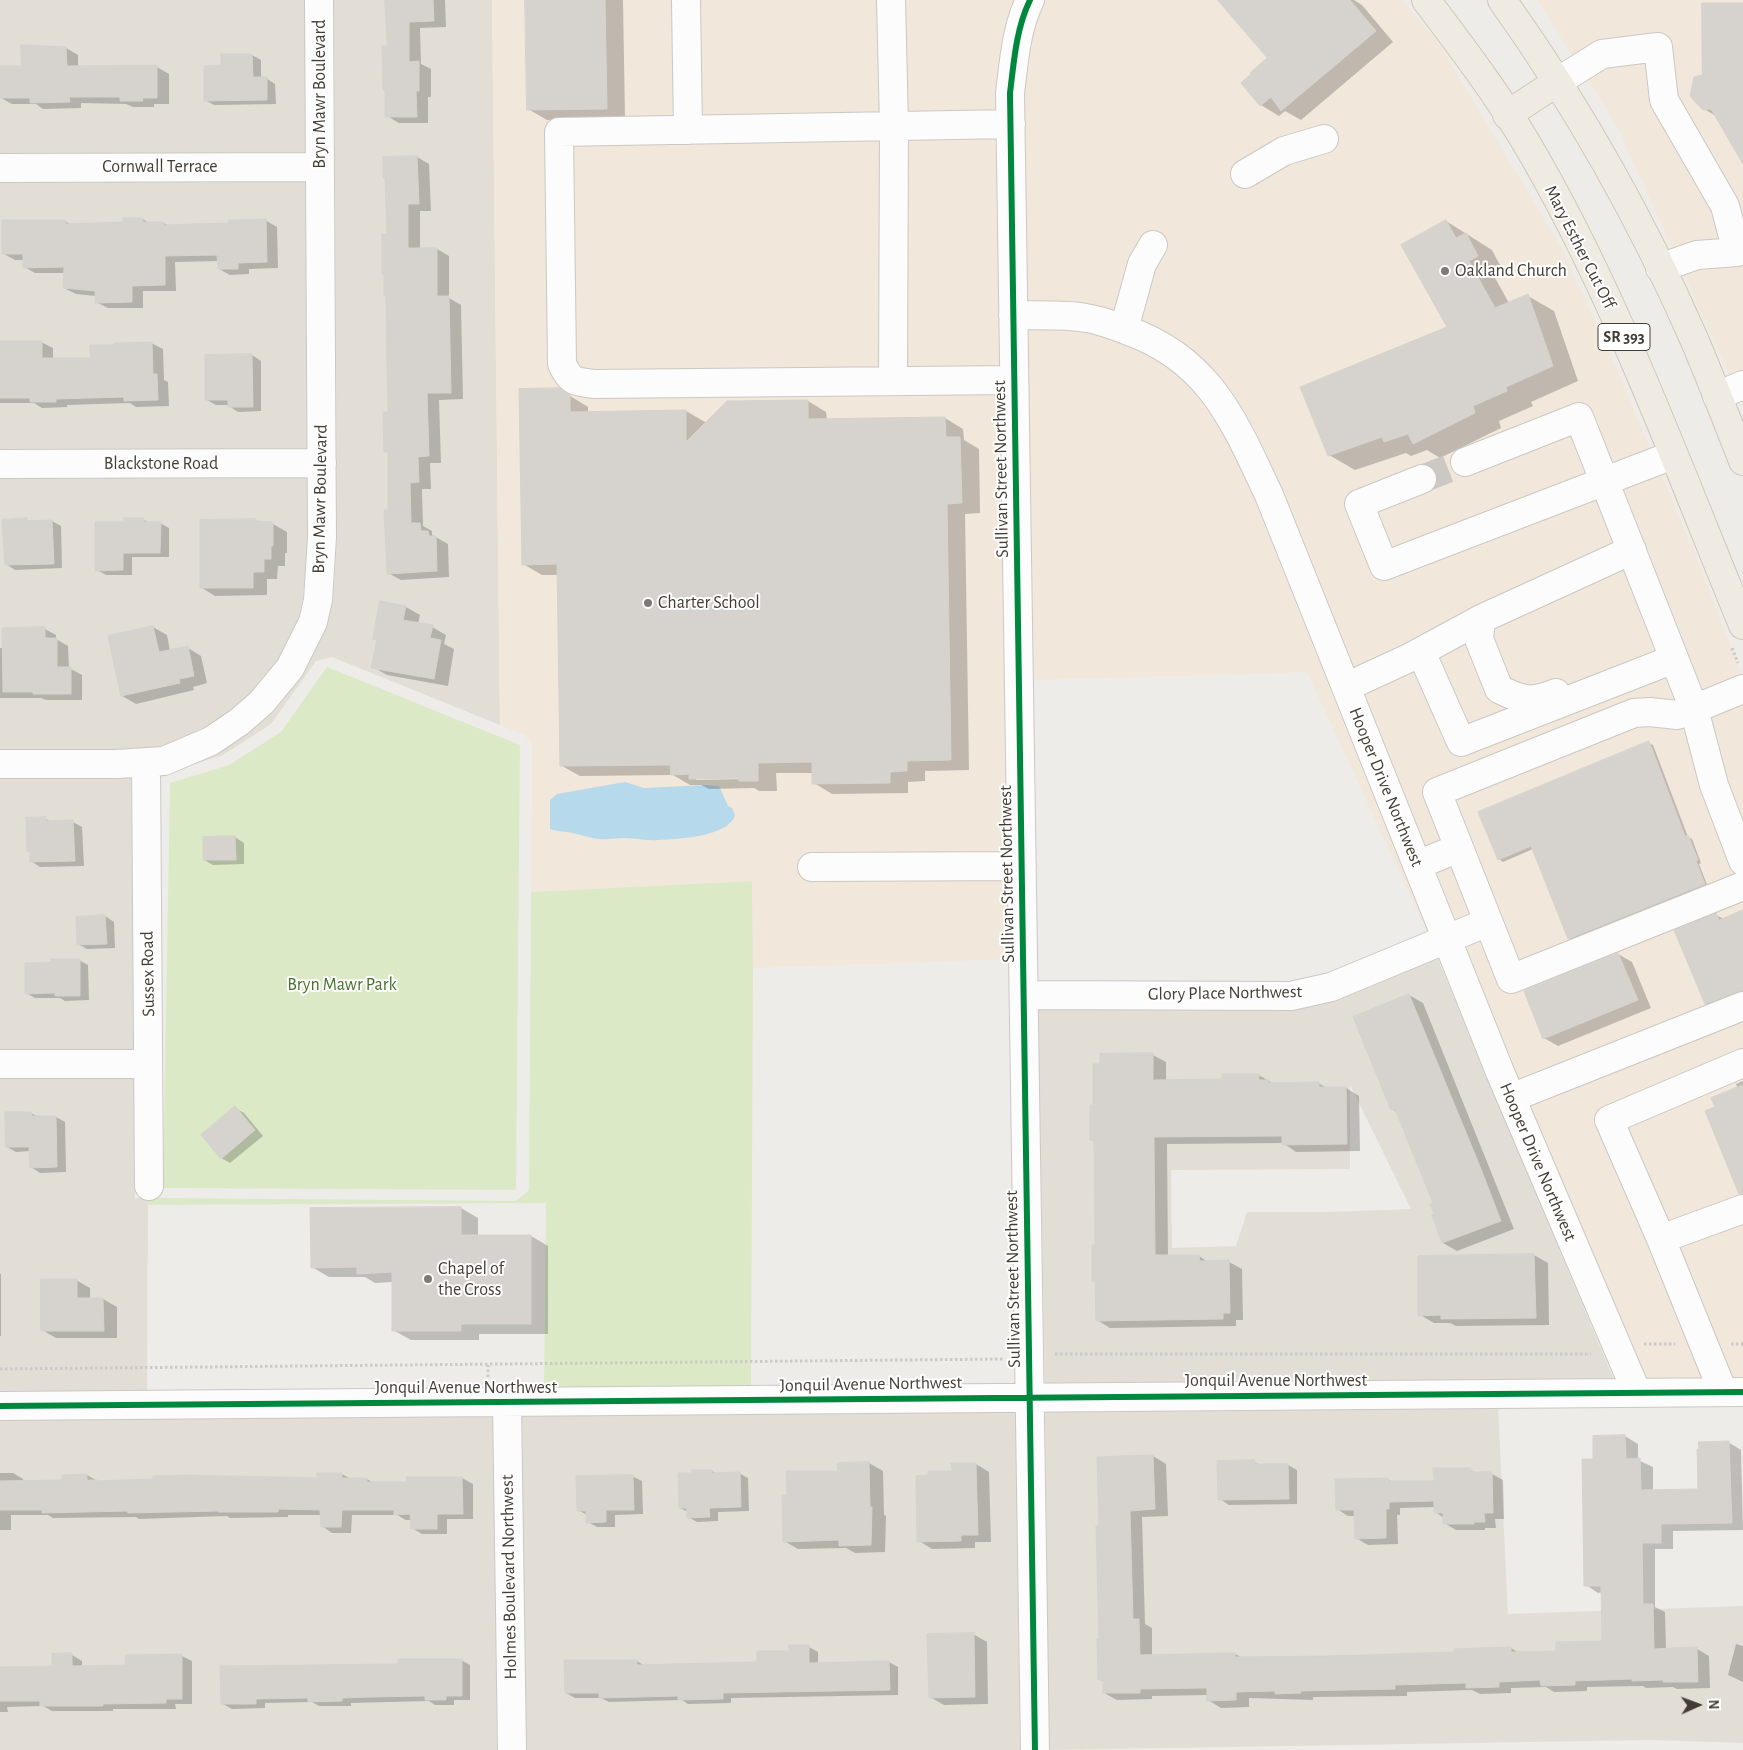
<!DOCTYPE html>
<style>
body{margin:0}
#map{position:relative;width:1743px;height:1750px;overflow:hidden;background:#eeece8;font-family:"Alegreya Sans",sans-serif}
canvas{display:block}
.north{position:absolute;left:1673px;top:1680px;width:50px;height:50px;-webkit-text-stroke:4px #fff;paint-order:stroke;rotate:88deg;font-size:14px;font-weight:700;line-height:20px;text-align:center;color:#433d34}
.north::after{content:'';display:block;margin:auto;width:18px;height:22px;background:#433d34;clip-path:polygon(50% 0,100% 100%,50% 72%,0 100%)}
</style>
<div id="map">
<canvas width="1743" height="1750"></canvas>
<div class="north">N</div>
</div>
<script>
const g = document.querySelector('canvas').getContext('2d');
g.lineJoin = 'round';
function fill(path, color) {
  g.fillStyle = color;
  g.fill(path, 'evenodd');
}
function strokePath(path, color, width, dash) {
  g.strokeStyle = color;
  g.lineWidth = width;
  g.lineCap = dash ? 'butt' : 'round';
  g.setLineDash(dash || []);
  g.stroke(path);
}
function write(font, color, halo, rows, align = 'center') {
  g.font = font + ' "Alegreya Sans",sans-serif';
  g.lineWidth = 4;
  g.setLineDash([]);
  g.textBaseline = 'middle';
  g.strokeStyle = halo;
  g.fillStyle = color;
  for (const [text, x, y, turn = 0] of rows) {
    g.save();
    g.translate(x, y);
    g.rotate((+turn || 0) * Math.PI / 180);
    g.textAlign = isNaN(turn) ? turn : align;
    if (halo) g.strokeText(text, 0, 0);
    g.fillText(text, 0, 0);
    g.restore();
  }
}
const residential = new Path2D(`
 M0,0h305l1,154 -306,1z
 M334,0h158l8,725 -168,-68 -16,4 -45,63 -48,31 -50,16 76,-40 24,-21 30,-37 23,-46 7,-27 4,-63z
 M306,179l1,272 -307,1v-272z
 M307,476l1,61 -5,61 -4,20 -22,44 -27,33 -20,17 -26,18 -44,18 -43,4h-117v-275z
 M0,776h131l3,275 -134,1z
 M1437,957l177,423 -569,5 -7,-377h256zM1350,1085l61,124 -84,3h-80l-11,34 -64,2 -1,-78 179,-1z
 M134,1076l1,122h13l-1,194 -147,2v-317z
 M1498,1406l10,208 235,-8v137l-92,-3 -602,10 -4,-340z
 M1016,1410l4,340h-494l-4,-334z
 M493,1415l4,335h-497v-331z`);
const commercial = new Path2D(`
 M492,0h522l-12,40 -7,53 14,866 -256,9 -1,-87 -221,11 1,-147 -7,-10 -25,-10z
 M1046,0h356l39,47 119,198 50,109 85,200 48,124v701l-96,1 -134,-312 -47,-122 -184,-455 -27,-58 -23,-39 -25,-31 -26,-21 -27,-15 -44,-17 -82,-7 -4,-210 7,-49 9,-31z
 M1537,0h206v405l-126,-279z
 M1028,328l55,2 16,4 40,14 23,13 23,18 22,27 22,38 26,56 174,433 -1,1 -121,-262 -273,8z`);
const green = new Path2D(`
 M327,667l193,78 -4,445 -353,-2 7,-405 59,-18 52,-33z
 M752,881l1,87 -2,419 -207,3 2,-187 -399,2 1,-7h15l353,3 13,-11 2,-298z`);
const water = new Path2D(`
 M625,782l19,6 63,-3 12,1 9,20 4,2 3,7c-6,22 -58,24 -77,25 -12,1 -24,-2 -35,-2 -8,0 -16,2 -24,1 -8,-1 -17,-4 -26,-6 -8,-2 -15,-1 -23,-4v-29l7,-6z`);
const shadow = new Path2D(`
 M387,0h58l1,27 -26,1 1,36 10,5v28h-3v26h-29l-12,-7v-25l-3,-1 4,-42z
 M526,0h97l2,119 -78,1 -19,-11z
 M1220,0h134l8,5 31,37 -92,78 -16,-9 -6,5 -18,-11 7,-47z
 M1743,4v157l-27,-45 -12,-7 -1,-33z
 M66,48l12,7v12h79l12,7v30h-15v3h-21l-7,-3 -45,-1v5l-38,1 -7,-5h-24l-11,-6 21,-31z
 M252,55l9,5v18h5l9,6 1,20 -62,1 -9,-5 18,-33z
 M417,157l12,7 2,47h-11v38h17l12,7v42l12,7 2,94 -24,1 2,63h-11l1,26h-9l1,37 9,5v4l16,9 1,33 -48,3 -13,-7 1,-120 -4,-2 4,-37 -3,-139 -3,-1 6,-39 -5,-77z
 M143,219l7,5 14,-1 5,3 61,-2 35,-4 12,7 1,41 -29,1v5l-19,1 -11,-6v-8l-44,1 1,29h-33v17h-35l-12,-6v-6l-20,-2 -12,-6 1,-15h-30l-11,-6v-7h-9l-11,-6 61,-33 6,4 53,-1z
 M1446,221l46,29 11,21 -9,5 15,27 19,-7 26,15 24,70 -47,21 2,4 -34,15 2,7 -61,30 -13,-8 -16,6 -5,-3 -51,17 -26,-15 120,-128z
 M41,342l12,6v11h38l60,-16 12,6 1,31 4,2 1,24 -33,1 -6,-4 -63,2v2l-25,1 -8,-5h-34v-60z
 M252,355l9,6v50l-23,1 -9,-6v-1h-13l-9,-5z
 M559,389l29,18v6l98,-2 19,11v3l103,-24 18,11 1,8 118,-2 18,11 1,11 15,9 1,64 -15,1 4,256 -44,1v10l-17,1v11l-76,1 -18,-11 -1,-10h-37l1,18h-18l-5,-3 -45,1 -8,-4h-11l-17,-10 -93,1 -18,-10 -3,-191h-17l-19,-11zM745,777v2l-48,1 -3,-2z
 M27,520l4,2 21,-1 9,5 1,42 -47,2 -9,-6z
 M144,520l5,3h11l9,5v29h-37v18h-26l-9,-5 28,-47z
 M256,521l17,3 14,8v21h-2v13h-7l-1,13h-10v16l-52,1 -13,-8z
 M406,607l14,8 -2,9 14,3 14,8 -2,9 10,5 -6,37 -61,-11 -14,-8 5,-27z
 M153,627l14,8 3,16 18,-3 13,8 6,27 -14,4 1,3 -58,14 -14,-8z
 M45,629l11,6v4l12,7 1,22 13,7v25h-36l-5,-2h-41v-50h4z
 M1649,743l4,2 35,92 4,2 9,24 -2,1 9,23 -135,54 -4,-3 -36,-89 -30,13 -4,-3z
 M46,819l6,3h21l9,5 2,39 -44,1 -9,-6v-9l-3,-1z
 M235,837l9,6v21l-31,1 -9,-5v-22z
 M1743,911v91l-24,10 -13,-8 10,-89 8,4z
 M105,916l9,6 1,26 -28,1 -9,-5 -1,-26z
 M1618,954l14,8 19,46 -93,38 -14,-8z
 M79,960l9,5 1,35 -24,1 -5,-3h-25l-9,-5z
 M1409,995l14,8 91,226 -57,22 -14,-8 -10,-27 3,-1 -2,-11 -36,-91 -6,-4z
 M1153,1055l13,7v19h58l-1,-5 36,-1 13,8h46l9,5h19l13,8 1,55 -64,1 -13,-9 -116,1 1,113 31,-1 9,6h21l13,7 1,51h-7v6l-126,2 -13,-8 -2,-178 -3,-2 3,-34 6,-41z
 M1743,1081v98l-26,-72 21,-18 -2,-5z
 M235,1108l9,5 19,23 -33,27 -9,-5z
 M31,1113l7,4h18l9,5 1,50 -26,1 -9,-6 -1,-16 -14,1 -9,-5z
 M461,1208l17,10v19l53,-1 17,10v88h-69v6h-68l-18,-10v-48l-18,1 -10,-6h-36l-17,-10z
 M1534,1255l14,8 1,62 -93,1 -6,-3h-16l-14,-8z
 M0,1274h1v62h-1z
 M76,1280l14,8v11h13l14,8v31h-61l-14,-8z
 M1625,1436l13,8v16l15,7v24l46,-1 29,-48 13,8 2,80 -70,1v18h-18v58l10,5 1,38 31,-1 12,7 1,32 -33,1 -4,-2 -27,1 -3,-2 -56,1v4l-33,1 -8,-5 -35,1v5l-31,1 -8,-4 -65,2v4l-94,1v3l-64,-2v9l-28,1 -13,-8v-5l-56,1v3l-35,1 -13,-7v-11l-5,-3 2,-39 -1,-112 53,-72 13,8 2,52 -26,1 3,107 7,4v28l83,-2 8,4 212,-5 56,-5 8,5 39,-1 45,-10v-50l-5,1 -12,-8 8,-124z
 M1254,1462l6,3h28l9,5v34l-68,1 -9,-6z
 M869,1463l14,8 1,44 2,1 -1,36 -30,1 -9,-5 -48,1 -14,-8 4,-44 51,-25z
 M976,1464l13,8 2,70h-16v6l-43,1 -13,-8 34,-69z
 M1470,1470l7,4h15l11,6 1,39h-9l1,9h-11v2h-29l-12,-7v-5l-9,-6v-5l-35,1v7h-3l1,29 -30,1 -12,-7v-22h-8l-11,-7 51,-30 5,3h42z
 M712,1471l5,3 22,-1 9,5 1,33 -31,1v9l-21,1 -9,-5v-5l-8,-4z
 M0,1473h13l10,6 1,3 39,-1 24,-6 14,8 217,-4 24,-5 9,5h16l7,4h34v-4l54,-1 11,6v35h-26v15h-25l-10,-6v-8h-6l-9,-5h-45l-1,18h-19l-10,-7v-11h-34v2l-58,1 -3,-2 -88,3 -3,-2 -83,1 -5,-3h-37v15h-11z
 M632,1476l10,5 1,33 -28,1v12h-18l-9,-5 -1,-7 -9,-5z
 M973,1634l14,8 1,62 -44,1 -14,-8z
 M1736,1644l7,2v36l-15,-7z
 M809,1647l9,5v12l71,-2 9,5v28l-167,3v5l-43,1 -6,-4 -73,2 -8,-4h-26l-9,-5 71,-32 8,5 113,-2z
 M72,1655l10,6v6h45l55,-11 10,5v43h-17l1,5h-63v2h-61l-9,-5 -36,1 1,5h-8v-44l53,-1z
 M461,1660l9,5v35h-16v5h-19l-6,-4 -78,2v3h-32l-7,-4 -47,1v5l-33,1 -9,-5 176,-38z`);
const building = new Path2D(`
 M385,0h48l1,21 -25,1v40l10,-1v30h-3l1,26h-32v-27h-2l-1,-44h5z
 M525,0h80l2,109 -80,1z
 M1218,0h132l26,31 -95,80 -10,-14 -11,9 -19,-23 10,-9 -1,-1 17,-15z
 M1702,3h41v161l-32,-55 -8,1 -13,-14 4,-19 8,-2z
 M21,45l45,2 1,19 90,-1v33h-15l1,3h-23v-4h-51l1,5 -40,1v-5h-30v-32h21z
 M221,54h31l1,23h14v23l-63,1v-35l17,-1z
 M417,156l2,48h-11v44h29v48h12l2,97h-24l2,63 -11,1 1,25 -9,1 1,40h9l1,8h7l1,5h7l1,35 -50,3 -3,-64h4v-58h-4l-1,-40h5l-1,-48 -1,-68h-2v-22h-2v-40h5l-2,-56h-2v-21z
 M123,218h20v4h21v3l65,-2 -1,-3 38,-1 1,43 -29,1v6h-20l-1,-14 -52,1v29l-33,1v16l-37,1v-12l-32,-3 1,-21 -41,1v-14h-21v-34h63l1,4 57,-2z
 M1446,220l10,18 10,-5 12,23 -9,5 26,47 33,-14 25,72 -47,21 1,4 -34,15 2,7 -62,31 -5,-10 -24,8 -2,-5 -54,19 -28,-69 147,-60 -46,-82z
 M0,341h42v17h48v-13h24v-2l38,-1 1,32h4l1,26 -34,1v-4l-68,2v3h-26v-4h-30z
 M252,354l1,53h-25v-7h-23v-45z
 M559,388l11,7v17l116,-2v32l41,-41 81,-1v19l137,-2 1,20h14l2,66 -15,1 4,256 -44,1v10l-17,1v11l-78,1v-22l-54,1v18h-19v-3l-50,1v-5l-18,1 -1,-10 -110,1 -3,-202 -35,1 -3,-176z
 M27,518v3l25,-1 2,44 -49,1 -3,-45z
 M124,518h20v4h17l-1,31h-37v17l-28,1v-49h29z
 M256,519v2l17,1v24h-2v13h-7v13h-11v16h-53v-68z
 M380,601l26,5 -3,14 30,5 -3,13 11,2 -7,39 -63,-11 6,-28 -4,-1z
 M153,626l6,26 29,-6 6,30 -15,3 1,4 -59,13 -13,-60z
 M45,627v11h12v29h14v27h-38v-2h-30l-1,-64z
 M1649,741l36,95 3,-1 10,25 -2,1 9,23 -137,55 -37,-93 -33,14 -20,-48z
 M46,817v4l27,-1 2,41 -45,1v-11h-3l-1,-33z
 M235,836l1,24h-33v-23z
 M1743,910v80l-38,14 -31,-74 42,-17 3,7z
 M105,915l2,29 -30,1 -1,-28z
 M1618,953l20,47 -95,39 -19,-48z
 M51,959h29v37h-25v-3l-30,1v-31l26,-1z
 M1409,994l72,175 20,52 -59,22 -10,-28 2,-1 -4,-10 3,-1 -38,-94 -4,1 -38,-93z
 M1153,1053v27l69,-1v-5h37v6h9v3l51,-1v5h27l1,57 -65,1v-9l-128,1 1,118h44l1,6 29,-1 1,53h-7v6l-127,2 -1,-40h-3v-36h3l-1,-105h-4v-35h3v-41h7v-10z
 M1743,1085v109h-4l-34,-83 10,-4 -4,-9z
 M235,1106l20,24 -34,29 -20,-24z
 M5,1112h26l1,4h24l1,51 -27,1 -1,-21h-23z
 M461,1207v28h70v89h-70v7h-69v-59l-35,2v-7l-46,1 -1,-60z
 M1534,1254l2,64 -95,1v-4l-23,1v-60z
 M41,1279h36v19h26l1,33h-63z
 M1625,1435l1,24 14,-1 1,32 57,-1 -1,-40h2l-1,-7 31,-1 3,82 -71,1v19h-19l1,61h10l1,45 43,-2 1,35h-35v-2l-31,1v-2l-57,2v4l-34,1 -1,-6 -41,2v5l-33,1v-5l-71,2v4l-95,2 1,2 -26,1v-3l-39,1v8l-29,1v-13l-67,1v4h-37v-13h-5l-1,-41h2l-3,-113h3l-2,-69 56,-2 2,54 -25,2 3,108h6l1,36 95,-2v4l102,-1 117,-4v-3l57,-2v5l45,-1v-9l46,-1 -1,-55h-17l-2,-127h11v-23z
 M1255,1460v4h33l1,35 -71,1 -1,-39z
 M869,1462l1,45h2l-1,38 -32,1v-6l-56,2 -1,-46 5,-1 -1,-24h52l-1,-8z
 M951,1463h25l2,72h-17v6l-44,1 -1,-66 12,-1v-4h24z
 M1433,1468h38v4h21l1,41h-9l1,9h-11v2h-31v-11h-9v-12l-45,1v7h-3v29l-31,1 -1,-29h-18l-1,-31 53,-1 1,3h45z
 M692,1470h20v3l28,-1 1,35 -32,1 1,9 -23,1 -1,-10h-7l-1,-35h14z
 M317,1473h25v5h25v4h40l-1,-5h56l1,37h-26v15h-26l-1,-15 -16,1v-5h-52l-1,17h-20l-1,-17 -42,-1v3h-60v-1l-90,2 -1,-2 -85,2v-3h-42v-29l62,-1v-5l25,-1v6h11v1l55,-2v-3l34,-1 130,3z
 M633,1475l1,35h-28v12l-20,1v-12h-9l-1,-35z
 M974,1633l1,64 -46,1 -2,-64z
 M789,1645h20v18l80,-2 1,29 -167,3v6l-45,1v-4l-79,2v-5h-34l-1,-33h73v5l120,-3v-11h32z
 M72,1653v13l54,-1 -1,-10 57,-1v45h-16v4l-63,1v2h-63v-5h-40v-34l52,-1v-12z
 M398,1659h64v37h-16v4h-21v-4l-55,1 -28,1v3l-34,1v-4l-52,1v5h-35l-1,-38 178,-2z`);
const minorTunnel = new Path2D(`
 M1422,479l43,-17`);
const path = new Path2D(`
 M1732,648l6,15
 M1644,1344h31
 M1731,1344h12
 M1055,1354h536
 M0,1369l1004,-10
 M488,1377v-12`);
const minor = new Path2D(`
 M686,0l2,130
 M891,0l3,126 -1,255
 M1030,0c-14,29 -16,61 -20,93l25,1657
 M1557,82l45,-28 56,-7 6,53 61,106 12,46 -40,3 -37,13
 M1011,124l-452,8 3,232c9,19 13,17 32,20l420,-4
 M0,168l320,-1
 M1245,174l39,-23 40,-12
 M1013,315c24,1 50,-1 73,3 14,2 27,7 40,12 84,29 108,91 143,165l231,577 137,321
 M1124,329l18,-65 11,-19
 M1717,396l26,-11
 M1465,462l114,-45 115,292 49,-20
 M0,464l322,-1
 M1422,479l-63,25 25,62 289,-111
 M1481,619l-2,20 20,50c24,12 32,14 57,4
 M1421,652l40,90 213,-83
 M1346,687l63,-29 72,-39 151,-69
 M146,762l3,424
 M0,764h117l47,-3 47,-20 28,-19 22,-19 29,-35 23,-46 5,-22 4,-63 -3,-537
 M1743,861l-29,-76 -20,-76 -17,6 -27,-3 -16,1 -197,79 74,187 232,-93
 M1417,865l42,-17
 M812,867l210,-1
 M1024,995l267,1 40,-9 157,-65
 M0,1064h148
 M1511,1098l232,-92
 M1661,1239l82,-30
 M1723,1392l-62,-153 -52,-119 134,-57
 M507,1403l5,347
 M0,1406l1743,-14`);
const major = new Path2D(`
 M1426,0c34,45 69,91 98,139 90,151 152,324 219,486
 M1502,0c75,105 140,220 192,339 17,40 33,81 49,122
 M1507,115l50,-33`);
const cycleway = new Path2D(`
 M1030,0c-14,29 -16,61 -20,93l25,1657
 M0,1406l1743,-14`);
const markers = [
 [1445,271,5,"#7f7a73"],
 [648,603,5,"#7f7a73"],
 [428,1279,5,"#7f7a73"]
];
const shields = [
 [1624,337,52]
];
const shieldNames = [
 ["SR 393",1624,337]
];
const streetNames = [
 ["Bryn Mawr Boulevard",320,94,-90],
 ["Cornwall Terrace",160,167],
 ["Mary Esther Cut Off",1580,247,63],
 ["Blackstone Road",161,464],
 ["Sullivan Street Northwest",1001,469,-91],
 ["Bryn Mawr Boulevard",320,499,-89],
 ["Hooper Drive Northwest",1386,787,68],
 ["Sullivan Street Northwest",1007,874,-91],
 ["Sussex Road",148,974,-91],
 ["Glory Place Northwest",1225,993,-1],
 ["Hooper Drive Northwest",1538,1162,67],
 ["Sullivan Street Northwest",1013,1279,-91],
 ["Jonquil Avenue Northwest",1276,1381],
 ["Jonquil Avenue Northwest",871,1384,-1],
 ["Jonquil Avenue Northwest",466,1388],
 ["Holmes Boulevard Northwest",509,1577,-91]
];
const poiNames = [
 ["Oakland Church",1455,271],
 ["Charter School",658,603],
 ["Chapel of",438,1269],
 ["the Cross",438,1290]
];
const parkNames = [
 ["Bryn Mawr Park",342,985]
];
fill(residential, '#e2ded5');
fill(commercial, '#f1e7da');
fill(green, '#dce9c7');
fill(water, '#b7d9ec');
fill(shadow, '#0003');
fill(building, '#d6d3ce');
strokePath(building, '#d6d3cd', 1);
strokePath(minorTunnel, '#ccc9c4', 28, [28, 14]);
strokePath(minor, '#cbc8c4', 30);
strokePath(major, '#d0c7b5', 30);
strokePath(path, '#cccac6', 3, [2.5, 2.5]);
strokePath(minor, '#fcfcfc', 28);
strokePath(major, '#f0ebe2', 28);
strokePath(cycleway, '#00873e', 6);
for (const [x, y, r, color] of markers) {
  const dot = new Path2D();
  dot.arc(x, y, r, 0, 2 * Math.PI);
  g.fillStyle = color;
  g.fill(dot);
  strokePath(dot, '#fff', 2);
}
for (const [x, y, w] of shields) {
  const box = new Path2D();
  box.roundRect(x - w / 2, y - 13.5, w, 27, 4);
  g.fillStyle = '#fff';
  g.fill(box);
  strokePath(box, '#433d34', 1);
}
write('bold 16px', '#433d34', null, shieldNames);
write('18px', '#433d34', '#fff', streetNames);
write('18px', '#433d34', '#fff', poiNames, 'left');
write('18px', '#477329', '#fff', parkNames);
</script>
